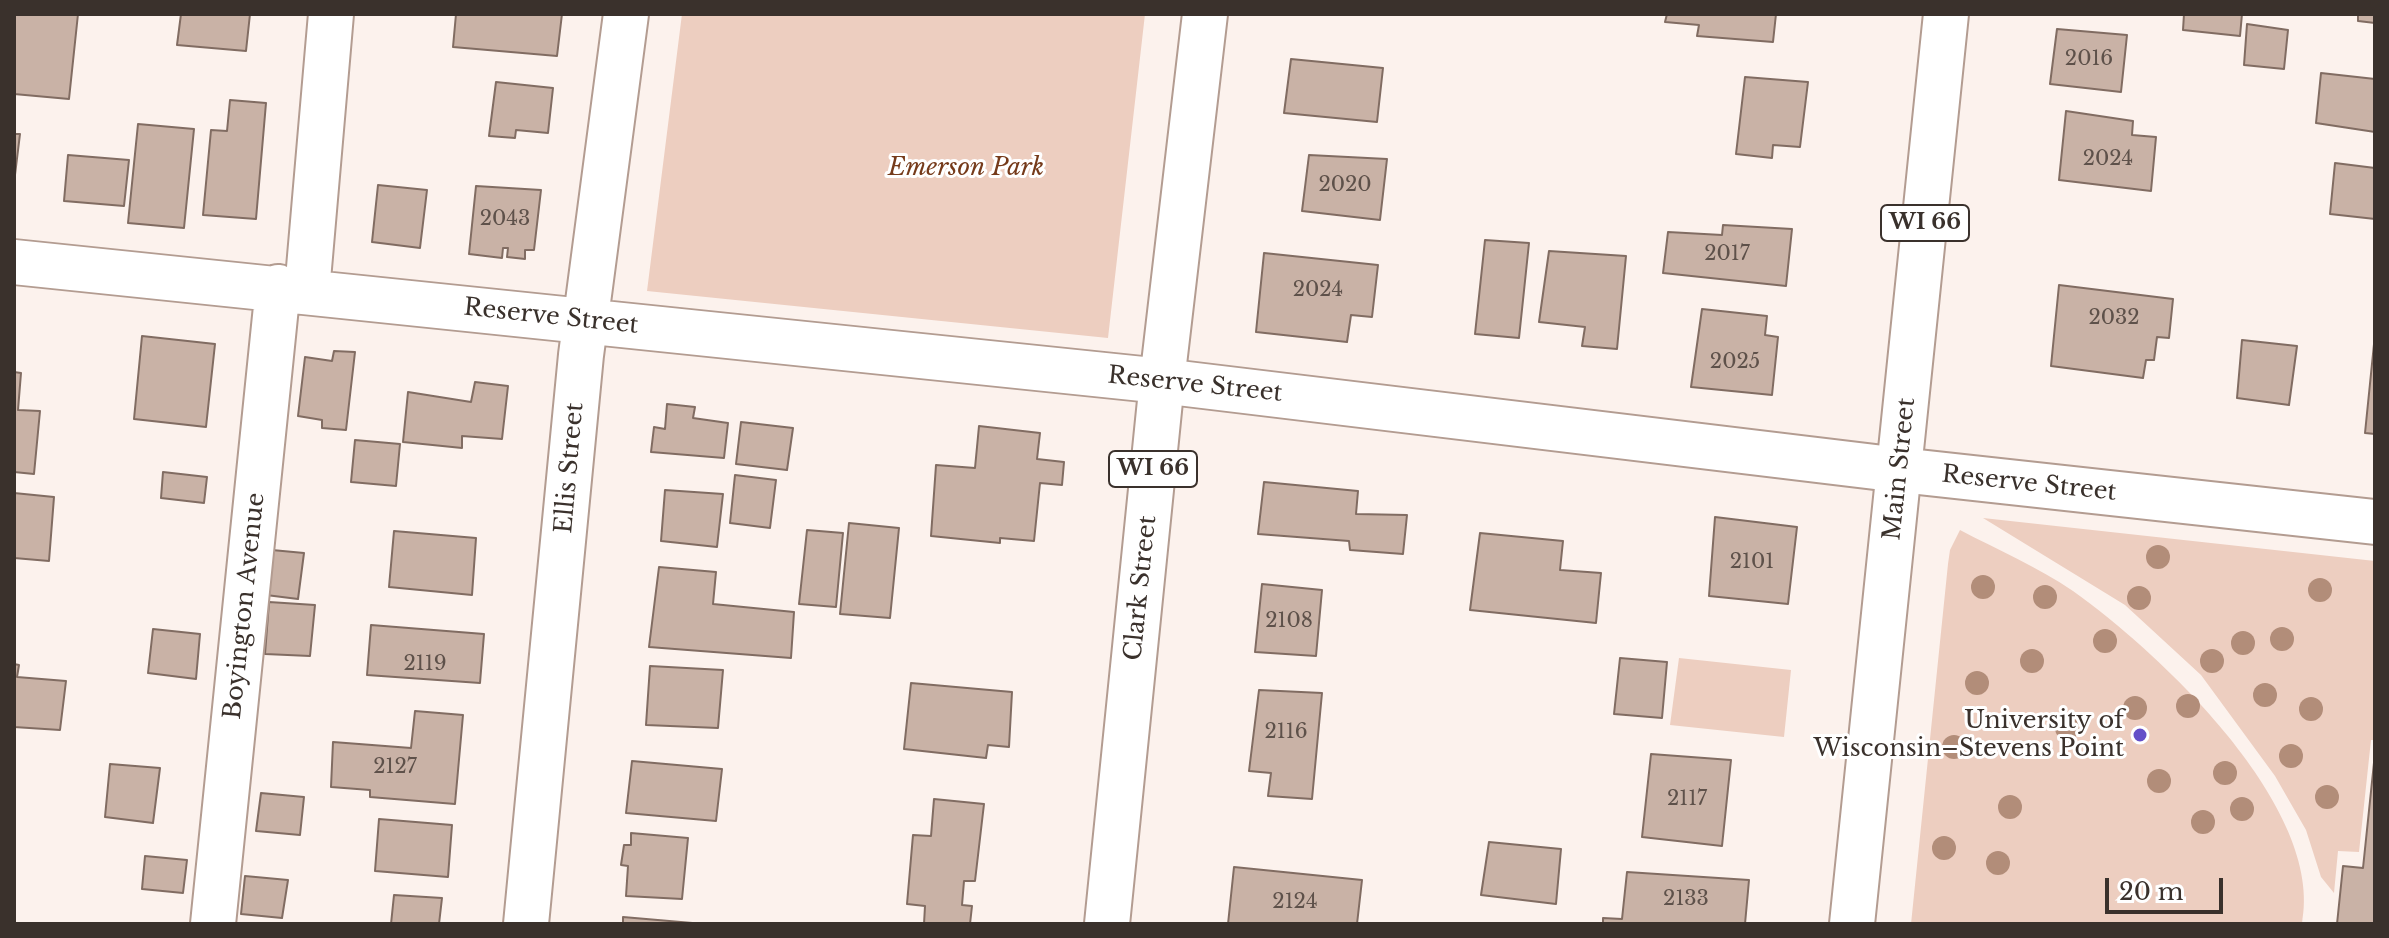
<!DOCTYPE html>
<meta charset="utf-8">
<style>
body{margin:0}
#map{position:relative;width:2389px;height:938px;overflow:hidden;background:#fcf2ed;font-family:"Libre Baskerville",serif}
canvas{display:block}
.frame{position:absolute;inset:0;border:16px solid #3a312c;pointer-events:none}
.scale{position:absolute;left:2105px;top:878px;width:118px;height:36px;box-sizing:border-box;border:4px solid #3a312c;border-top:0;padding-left:10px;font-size:24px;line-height:28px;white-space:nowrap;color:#3a312c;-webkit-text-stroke:6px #fff;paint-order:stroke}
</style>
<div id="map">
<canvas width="2389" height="938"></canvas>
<div class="frame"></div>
<div class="scale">20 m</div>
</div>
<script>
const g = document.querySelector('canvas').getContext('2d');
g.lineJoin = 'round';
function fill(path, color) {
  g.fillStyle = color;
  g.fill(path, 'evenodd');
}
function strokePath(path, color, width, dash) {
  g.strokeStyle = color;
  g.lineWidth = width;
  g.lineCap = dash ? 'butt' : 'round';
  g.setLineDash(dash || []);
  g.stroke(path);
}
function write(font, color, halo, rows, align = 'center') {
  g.font = font + ' "Libre Baskerville",serif';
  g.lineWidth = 6;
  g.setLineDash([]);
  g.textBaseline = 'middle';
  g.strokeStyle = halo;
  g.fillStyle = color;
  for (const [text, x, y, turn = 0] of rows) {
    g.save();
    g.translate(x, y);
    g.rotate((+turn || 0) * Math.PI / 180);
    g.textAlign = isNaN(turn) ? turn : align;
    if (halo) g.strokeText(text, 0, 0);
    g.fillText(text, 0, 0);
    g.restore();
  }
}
const green = new Path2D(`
 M682,14h463l-37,324 -461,-47z
 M1983,518l392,43v179h-4l-12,112 -21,-1 -4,42 -13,-16 -15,-47 -31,-54 -74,-101 -76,-70z
 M1960,530c38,20 78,37 113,61 86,61 253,217 229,333h-391l37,-360 2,-14z
 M1679,658l112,12 -7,67 -114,-12z`);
const building = new Path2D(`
 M14,14h64l-9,85 -55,-5z
 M181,14h69l-4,37 -69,-6z
 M456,14h106l-5,42 -104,-9z
 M1667,14h109l-3,28 -76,-6 2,-11 -34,-3z
 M2184,14h58l-2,22 -57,-6z
 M2358,14h17v9l-17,-2z
 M2247,24l41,6 -4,39 -40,-4z
 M2057,29l70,6 -6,57 -71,-8z
 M1291,59l92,9 -6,54 -93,-9z
 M2321,73l54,6v53l-59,-9z
 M1745,77l63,5 -8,65 -27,-2 -1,13 -36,-4z
 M496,82l57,6 -5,45 -32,-3 -1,8 -26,-2z
 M230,100l36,3 -10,116 -53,-4 8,-85 16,1z
 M2066,111l67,10 -1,14 24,2 -5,54 -92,-11z
 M138,124l56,5 -10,99 -56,-5z
 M14,134h6l-6,49z
 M68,155l61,5 -5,46 -60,-5z
 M1309,155l78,4 -7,61 -78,-9z
 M2335,163l40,5v51l-45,-5z
 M378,185l49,5 -7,58 -48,-6z
 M476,186l65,4 -7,60h-9v9l-18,-2 1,-9h-5l-1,10 -33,-4z
 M1723,225l69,4 -6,57 -123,-13 5,-41 54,3z
 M1485,240l44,3 -10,95 -44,-4z
 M1549,251l77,5 -9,93 -35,-3 3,-19 -46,-5z
 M1264,253l114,12 -6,52 -21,-2 -4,27 -91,-10z
 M2059,285l114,14 -4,39 -12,-1 -3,23h-8l-3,18 -92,-12z
 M1702,309l65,7 -2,19 13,2 -6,58 -81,-8z
 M142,336l73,8 -9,83 -72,-8z
 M2242,340l55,6 -8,59 -52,-7z
 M2374,344l1,1v89l-10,-1z
 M334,351l21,1 -9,78 -24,-2v-8l-24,-4 7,-59 27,4z
 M14,372l7,1 -3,37 22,1 -6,63 -20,-2z
 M475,382l33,4 -6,53 -40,-3v12l-59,-6 5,-50 63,10z
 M667,404l28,3 -2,11 35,5 -4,35 -73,-6 3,-25 11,2z
 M741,422l52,6 -6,42 -51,-6z
 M979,426l61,7 -3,26 27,3 -2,23 -22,-2 -6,58 -34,-3v5l-69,-7 5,-71 39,3z
 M355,440l45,4 -4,42 -45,-4z
 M163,472l44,5 -3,26 -43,-5z
 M735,475l41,5 -6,48 -40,-5z
 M1264,482l94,9 -2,23 51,1 -4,39 -53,-4 -1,-9 -91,-7z
 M665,490l58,4 -6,53 -56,-6z
 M14,493l40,4 -5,64 -35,-3z
 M1715,517l82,10 -9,77 -79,-8z
 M849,523l50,5 -9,90 -50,-4z
 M807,530l36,3 -7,74 -37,-3z
 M394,531l82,7 -4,57 -83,-8z
 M1480,533l83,8 -3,29 41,3 -5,50 -126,-13z
 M272,550l32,3 -6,46 -32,-4z
 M659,567l57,5 -3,32 81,8 -3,46 -142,-11z
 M1262,584l60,6 -6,66 -61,-4z
 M269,602l46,3 -5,51 -45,-2z
 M371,625l113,9 -4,49 -113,-8z
 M153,629l47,5 -4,45 -48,-6z
 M1620,658l47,4 -5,56 -48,-4z
 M14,664l5,1 -2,12 49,4 -6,49 -46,-3z
 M650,666l73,4 -5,58 -72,-3z
 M911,683l101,9 -3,55 -21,-2 -2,13 -82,-9z
 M1259,690l63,3 -10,106 -44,-3 3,-23 -22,-2z
 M415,711l48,4 -8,89 -85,-7v-7l-39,-3 2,-45 78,6z
 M2375,753v171h-38l6,-58 20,2z
 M1651,754l80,6 -9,86 -80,-9z
 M632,761l90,8 -6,52 -90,-8z
 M110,764l50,4 -7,55 -48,-6z
 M261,793l43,4 -4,38 -44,-4z
 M934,799l50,5 -9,77h-11l-2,24 10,1 -2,18h-46l1,-18 -18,-2 6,-69 18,1z
 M379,819l73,6 -4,52 -73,-6z
 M631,833l57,5 -6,61 -56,-3 2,-30 -7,-1 3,-20h7z
 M1489,842l72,7 -5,55 -75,-9z
 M145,856l42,4 -4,33 -41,-4z
 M1234,867l128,13 -5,44h-129z
 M1627,872l122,8 -4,44h-142v-6l19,1z
 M245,876l43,4 -6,38 -41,-4z
 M394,895l48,3 -3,26h-48z
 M623,917l81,7h-81z`);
const minor = new Path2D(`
 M14,262l1148,119 738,89 475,52
 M307,291l24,-277
 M213,924l65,-637
 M526,924l55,-569 45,-341`);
const primary = new Path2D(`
 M1107,924l55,-543 43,-367
 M1852,924l94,-910`);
const trees = [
 [2158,557],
 [1983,587],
 [2320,590],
 [2045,597],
 [2139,598],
 [2282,639],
 [2105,641],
 [2243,643],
 [2032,661],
 [2212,661],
 [1977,683],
 [2265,695],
 [2188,706],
 [2135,708],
 [2311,709],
 [2067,728],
 [1954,747],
 [2291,756],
 [2225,773],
 [2159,781],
 [2327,797],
 [2010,807],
 [2242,809],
 [2203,822],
 [1944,848],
 [1998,863]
];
const markers = [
 [2140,735,8,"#644fc8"]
];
const numberNames = [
 ["2016",2089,59],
 ["2024",2108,159],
 ["2020",1345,185],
 ["2043",505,219],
 ["2017",1727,254],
 ["2024",1318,290],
 ["2032",2114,318],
 ["2025",1735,362],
 ["2101",1752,562],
 ["2108",1289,621],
 ["2119",425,664],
 ["2116",1286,732],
 ["2127",395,767],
 ["2117",1687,799],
 ["2133",1686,899],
 ["2124",1295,902]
];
const shields = [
 [1925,223,88],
 [1153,469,88]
];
const shieldNames = [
 ["WI 66",1925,223],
 ["WI 66",1153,469]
];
const parkNames = [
 ["Emerson Park",966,168]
];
const streetNames = [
 ["Reserve Street",551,317,6],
 ["Reserve Street",1195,385,6],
 ["Ellis Street",570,468,-85],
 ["Main Street",1900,469,-84],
 ["Reserve Street",2029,484,6],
 ["Clark Street",1141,588,-84],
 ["Boyington Avenue",245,606,-84]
];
const poiNames = [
 ["University of",2124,721],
 ["Wisconsin–Stevens Point",2124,749]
];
fill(green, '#edcec0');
fill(building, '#c9b2a6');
strokePath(building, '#816c62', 2);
strokePath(minor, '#b39c91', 48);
strokePath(primary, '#b39c91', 48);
strokePath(minor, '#fff', 44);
strokePath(primary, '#fff', 44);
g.fillStyle = '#b28d79';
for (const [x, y] of trees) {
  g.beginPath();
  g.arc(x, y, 12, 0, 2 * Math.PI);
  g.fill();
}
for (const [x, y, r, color] of markers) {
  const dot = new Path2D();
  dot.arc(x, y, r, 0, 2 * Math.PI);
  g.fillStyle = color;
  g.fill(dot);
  strokePath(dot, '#fff', 3);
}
write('20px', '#5e514a', null, numberNames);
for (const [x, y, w] of shields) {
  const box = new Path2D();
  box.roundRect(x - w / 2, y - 18, w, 36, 6);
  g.fillStyle = '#fff';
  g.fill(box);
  strokePath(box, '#3a312c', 2);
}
write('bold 22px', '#3a312c', null, shieldNames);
write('italic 24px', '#753a1a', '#fff', parkNames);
write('24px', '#3a312c', '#fff', streetNames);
write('24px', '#3a312c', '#fff', poiNames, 'right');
</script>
